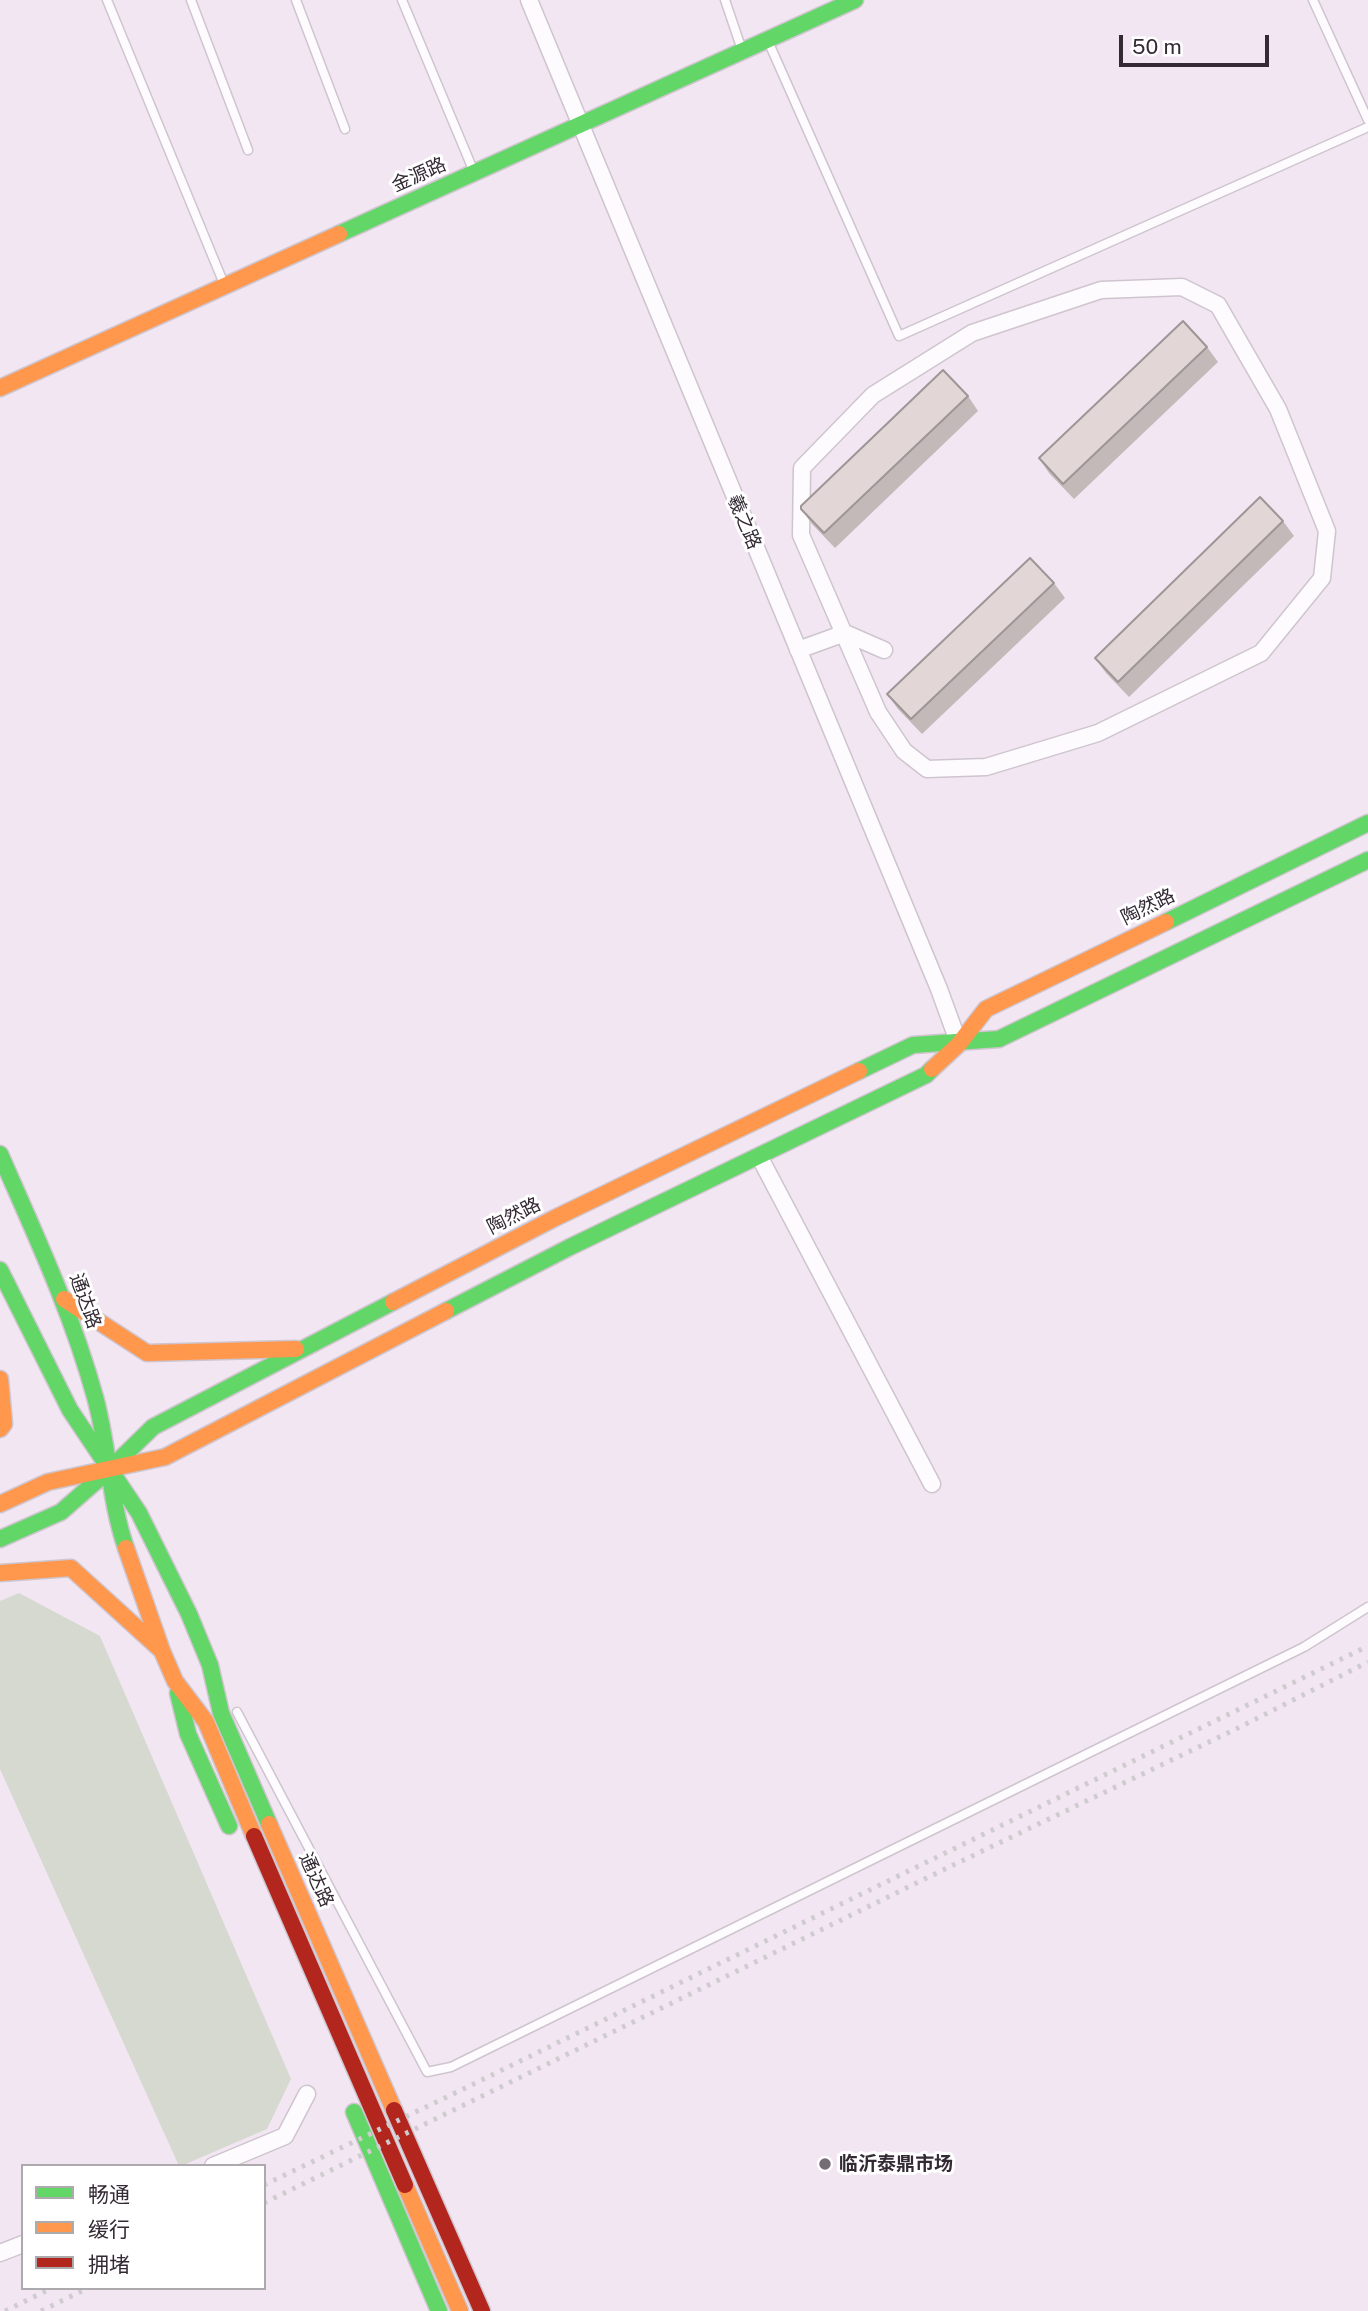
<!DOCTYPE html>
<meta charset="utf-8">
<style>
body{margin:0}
#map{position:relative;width:1368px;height:2311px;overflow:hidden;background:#f2e6f2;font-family:"Public Sans","Noto Sans SC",sans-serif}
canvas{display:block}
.legend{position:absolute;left:21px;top:2164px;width:245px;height:126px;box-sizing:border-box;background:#fff;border:2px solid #adaaad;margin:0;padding:9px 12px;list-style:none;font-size:21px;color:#332a33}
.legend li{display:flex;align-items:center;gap:14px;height:35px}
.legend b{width:35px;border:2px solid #adaaad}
.scale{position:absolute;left:1119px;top:35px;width:150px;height:32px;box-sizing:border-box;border:4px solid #332a33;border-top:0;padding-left:9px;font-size:21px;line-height:24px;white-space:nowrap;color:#332a33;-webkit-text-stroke:5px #fff;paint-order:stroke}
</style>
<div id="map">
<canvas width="1368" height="2311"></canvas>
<ul class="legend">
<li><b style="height:9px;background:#63d668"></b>畅通</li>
<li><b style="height:9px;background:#ff974d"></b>缓行</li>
<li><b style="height:9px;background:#b3261e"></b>拥堵</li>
</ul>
<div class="scale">50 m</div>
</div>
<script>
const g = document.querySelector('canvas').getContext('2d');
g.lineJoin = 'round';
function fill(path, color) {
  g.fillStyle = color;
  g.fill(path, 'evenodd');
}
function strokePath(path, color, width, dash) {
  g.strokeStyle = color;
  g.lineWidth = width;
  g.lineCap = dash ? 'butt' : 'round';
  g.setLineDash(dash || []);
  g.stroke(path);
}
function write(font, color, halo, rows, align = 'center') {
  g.font = font + ' "Public Sans","Noto Sans SC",sans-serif';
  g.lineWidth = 6;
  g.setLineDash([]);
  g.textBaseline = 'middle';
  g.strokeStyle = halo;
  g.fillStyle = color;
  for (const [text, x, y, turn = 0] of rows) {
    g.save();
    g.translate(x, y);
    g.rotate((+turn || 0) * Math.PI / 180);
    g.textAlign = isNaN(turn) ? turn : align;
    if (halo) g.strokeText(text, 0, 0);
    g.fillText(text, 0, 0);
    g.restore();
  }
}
const green = new Path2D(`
 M19,1593l81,43 191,443 -24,50 -86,37h-2l-179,-397v-168z`);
const lane = new Path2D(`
 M107,0l117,284
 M191,0l57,150
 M296,0l49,129
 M402,0l72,172
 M725,0l17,50
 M1313,0l55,120
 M768,41l131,295 469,-209
 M237,1712l190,360 24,-5 853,-420 64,-40`);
const street = new Path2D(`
 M529,0l410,989 20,55
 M1182,287l36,18 60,104 49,122 -5,47 -61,75 -163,80 -112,34 -59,2 -23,-18 -26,-39 -77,-177 1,-67 71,-73 99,-62 129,-43z
 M798,650l47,-17 39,17
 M759,1156l173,328
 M213,2166l72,-30 22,-42
 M0,2253l23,-9`);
const fast = new Path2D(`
 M339,234l516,-234
 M1166,922l202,-99
 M859,1071l54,-26 86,-6 369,-179
 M0,1154c35,80 72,159 95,243 14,50 14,102 31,151
 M0,1270l70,140 69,103 50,101 21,51 11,48 48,111
 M446,1311l124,-64 356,-172 6,-6
 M0,1539l61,-27 49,-43 43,-42 240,-125
 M178,1693l10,41 41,92
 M354,2112l85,199`);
const slow = new Path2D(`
 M0,388l339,-154
 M932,1069l27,-25 27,-35 180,-87
 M64,1299l83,54 149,-4
 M393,1302l162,-84 304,-147
 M0,1379l4,45 -4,5
 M0,1504l48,-22 117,-25 281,-146
 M126,1548l36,103 13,30 31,41 48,114
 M0,1573l71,-5 89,81
 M269,1824l125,286
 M405,2185l55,126`);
const jam = new Path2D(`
 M254,1836l151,349
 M394,2110l88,201`);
const rail = new Path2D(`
 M264,2185l189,-91 915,-448
 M264,2203l681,-334 291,-140 132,-67
 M5,2311l47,-23
 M41,2311l47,-23`);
const wall = new Path2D(`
 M1207,347l11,15 -144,137 -25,-26 -10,-15z
 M968,396l10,15 -143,137 -23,-24 -11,-15z
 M1283,521l11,15 -165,161 -23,-24 -11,-15z
 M1054,583l11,15 -143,136 -24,-25 -11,-15z`);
const building = new Path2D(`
 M1183,321l24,26 -144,137 -24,-26z
 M943,370l25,26 -144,137 -23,-24v-3z
 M1260,497l23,24 -165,161 -23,-24z
 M1030,558l24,25 -143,136 -24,-25z`);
const markers = [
 [825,2164,7,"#766c76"]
];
const streetNames = [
 ["金源路",419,175,-24],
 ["羲之路",744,522,67],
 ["陶然路",1148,907,-26],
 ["陶然路",514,1216,-27],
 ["通达路",85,1301,70],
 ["通达路",316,1880,66]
];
const poiNames = [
 ["临沂泰鼎市场",839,2164]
];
fill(green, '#d5d9cf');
strokePath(lane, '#cec5ce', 11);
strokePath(street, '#cec5ce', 19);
strokePath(fast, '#cec5ce', 19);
strokePath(slow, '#cec5ce', 19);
strokePath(jam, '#cec5ce', 19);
strokePath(lane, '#fdfbfd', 8);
strokePath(street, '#fdfbfd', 16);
strokePath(fast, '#63d668', 16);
strokePath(slow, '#ff974d', 16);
strokePath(jam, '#b3261e', 16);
strokePath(rail, '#cfcccf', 5, [3.5, 7]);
fill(wall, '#c2b9b8');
fill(building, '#e2d7d6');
strokePath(building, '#9e9696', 2);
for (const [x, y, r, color] of markers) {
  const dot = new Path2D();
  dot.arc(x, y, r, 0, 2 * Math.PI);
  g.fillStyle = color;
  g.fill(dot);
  strokePath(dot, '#fff', 2.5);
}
write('19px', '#332a33', '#fff', streetNames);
write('bold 19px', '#332a33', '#fff', poiNames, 'left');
</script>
